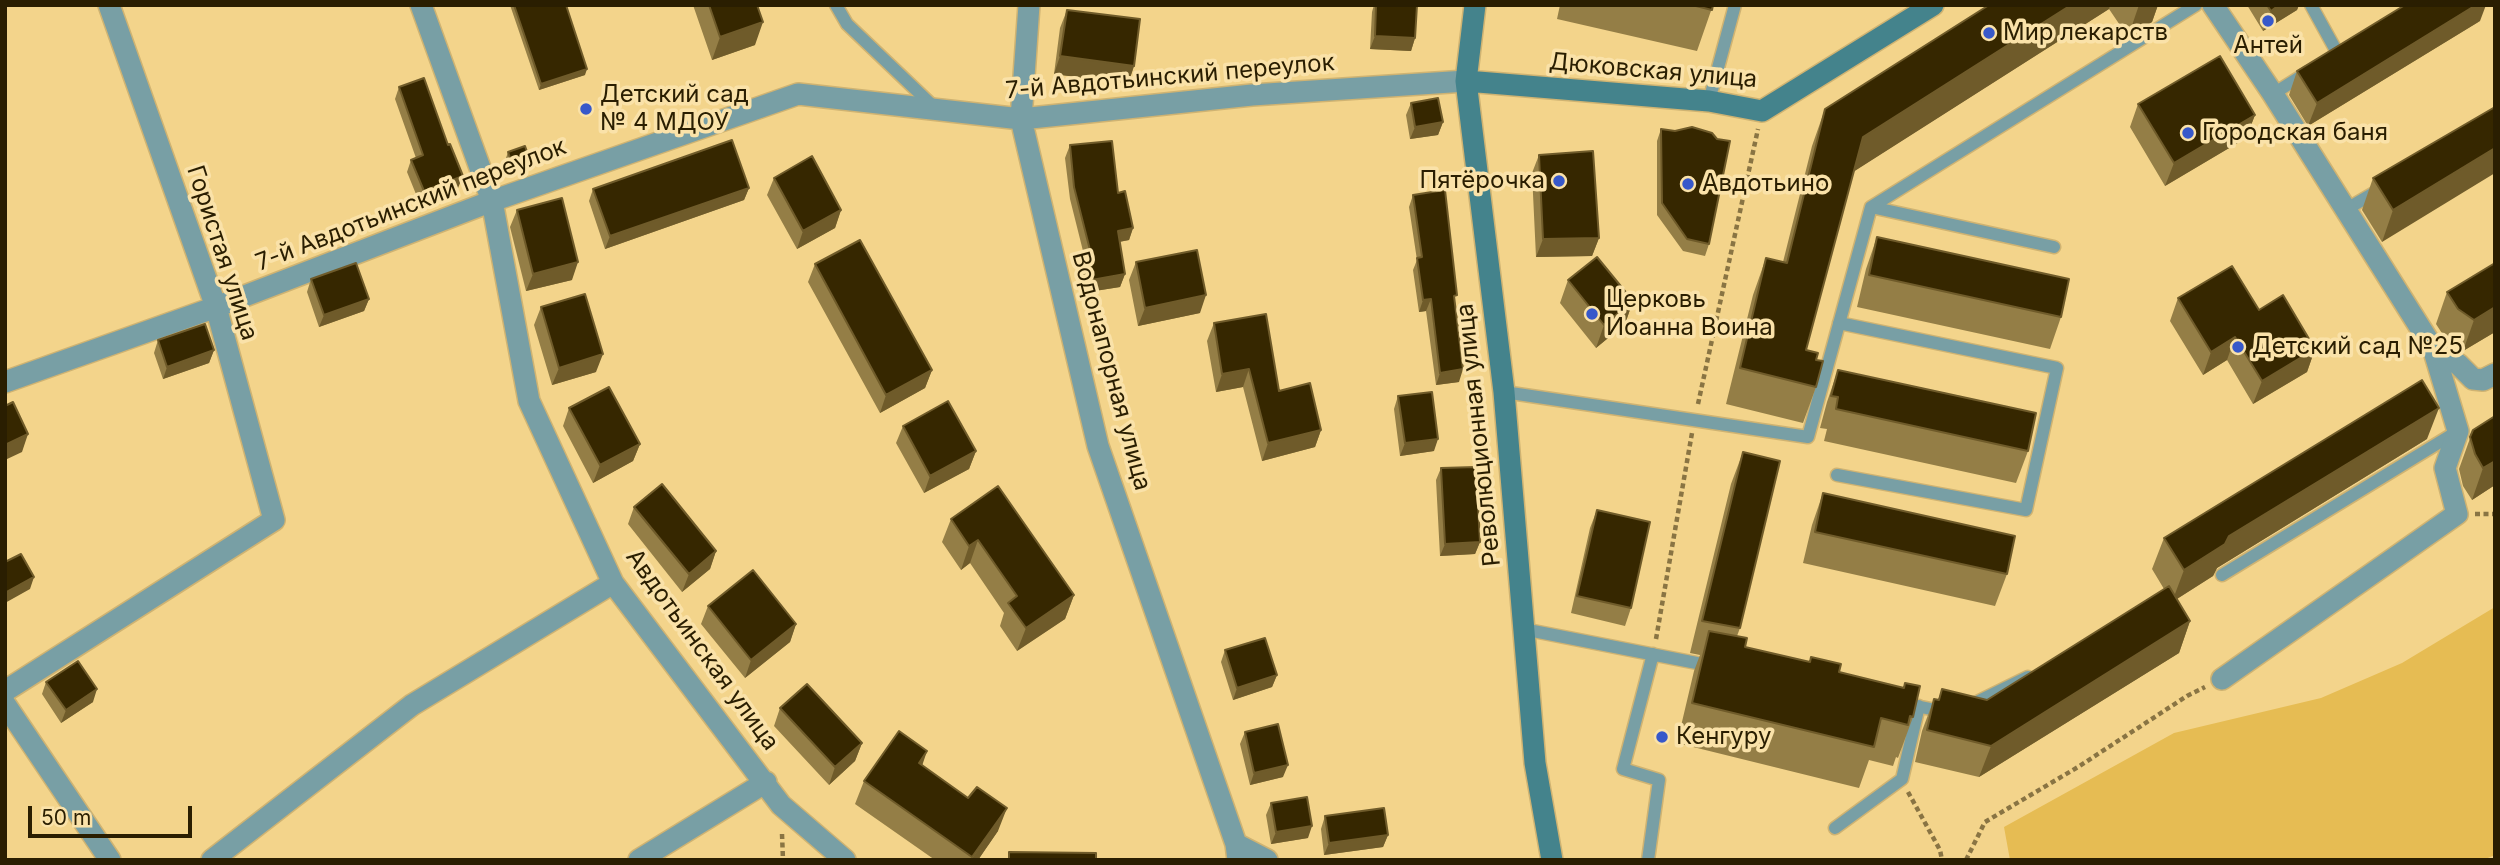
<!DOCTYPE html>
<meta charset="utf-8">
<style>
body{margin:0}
#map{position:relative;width:2500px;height:865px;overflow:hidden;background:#f3d48b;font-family:Inter,sans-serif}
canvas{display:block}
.frame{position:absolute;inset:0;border:7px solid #2a1e01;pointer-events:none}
.scale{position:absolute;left:28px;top:806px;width:164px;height:32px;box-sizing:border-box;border:4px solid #2a1e01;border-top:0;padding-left:9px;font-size:21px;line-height:24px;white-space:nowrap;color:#2a1e01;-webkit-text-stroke:5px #fae2a9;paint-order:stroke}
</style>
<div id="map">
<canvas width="2500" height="865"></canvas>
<div class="frame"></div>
<div class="scale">50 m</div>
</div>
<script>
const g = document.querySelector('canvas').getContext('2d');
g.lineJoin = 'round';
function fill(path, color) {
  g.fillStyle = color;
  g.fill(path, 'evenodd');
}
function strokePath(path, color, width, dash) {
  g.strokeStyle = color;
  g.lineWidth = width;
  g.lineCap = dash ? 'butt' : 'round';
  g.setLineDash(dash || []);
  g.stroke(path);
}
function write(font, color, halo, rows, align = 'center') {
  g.font = font + ' Inter,sans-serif';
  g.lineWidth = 7;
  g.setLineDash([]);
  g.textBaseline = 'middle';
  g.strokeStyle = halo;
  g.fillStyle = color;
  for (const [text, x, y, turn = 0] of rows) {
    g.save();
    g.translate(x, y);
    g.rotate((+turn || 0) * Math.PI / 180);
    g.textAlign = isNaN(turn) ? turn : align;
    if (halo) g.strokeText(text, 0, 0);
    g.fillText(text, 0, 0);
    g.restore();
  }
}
const green = new Path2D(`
 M2495,607v248l-12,5h-473l-6,-33 170,-94 147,-35 81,-35z`);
const path = new Path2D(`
 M1698,404l60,-275
 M2475,514h20
 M1656,639l36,-206
 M1908,792l32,58 2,10
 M782,834l1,26
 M1966,860l19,-38 93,-55 109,-71 18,-9`);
const lane = new Path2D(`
 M836,5l11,19 88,84
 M2311,5l27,49
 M2273,94l35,-22
 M1709,101l26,-96
 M1871,207l183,40
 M2345,210l36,-21
 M1504,392l304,45 63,-230 325,-202
 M1837,475l189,35 31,-142 -218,-45
 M2222,575l236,-144
 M1523,629l189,37
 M1902,703l43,9
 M1969,706l59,-29
 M1835,828l67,-49 17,-73
 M1648,860l11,-80 -36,-11 30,-115`);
const street = new Path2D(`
 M421,5l71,196 37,200 84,182 168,222 64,55
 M1029,5l-8,114 77,327 138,398 2,16
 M2213,5l60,89 160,254 25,83 -13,37 12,46 -235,165
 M2433,348l25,16 15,15 10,1 12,-6
 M5,382l211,-75 276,-106 306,-107 223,25 231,-24 214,-14
 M5,691l269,-171 -58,-213 -107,-302
 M5,704l105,156
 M1236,844l31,16
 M212,860l200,-155 201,-122
 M639,860l127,-78`);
const secondary = new Path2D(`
 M1475,5l-9,76 38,311 31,371 17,97
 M1466,81l243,20 53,10 171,-106`);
const wall = new Path2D(`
 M510,5h56l19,70 -46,15z
 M693,5h64l-2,40 -43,15z
 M1374,5h43l-2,33 -4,13 -41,-2 2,-37z
 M1560,5h153l-16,46 -140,-32z
 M1989,5h169l-6,17 -24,15 -19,-28 -255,162 -48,179 10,10v27l-13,36 -77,-19 27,-109 13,-37 17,4 29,-116 13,-37z
 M2247,5h52l-2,5 -34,21z
 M1067,10l67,56 -6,18 -74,-10 6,-46z
 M2480,21l-172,105 -19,-31 8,-24z
 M399,87l49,58 10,43 -38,16 -13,-32 4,-12 5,-2 -21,-59z
 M1411,103l32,19 -5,13 -28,4 -4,-24z
 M2138,104l117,11 -9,23 -81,48 -35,-59z
 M2495,107l-113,135 -20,-32 11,-32z
 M1661,129l56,10 -8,105 -4,12 -22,-5 -26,-36v-74z
 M1070,145l48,48 15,35 -4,12 -10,2 6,32 -5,13 -38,6 -5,-29 5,-12 1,-1 -13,-52 -5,-41z
 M508,152l23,11 -2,6 -18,6 -5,-17z
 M1539,155l60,83 -7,18 -56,1 -4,-84z
 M774,178l67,32 -6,18 -38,21 -30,-54z
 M749,188l-5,12 -139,49 -16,-48 4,-12z
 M1413,195l42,107 4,80 -23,3 -10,-74 -7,1 -6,-42 4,-10 -8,-53z
 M517,210l55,70 -46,11 -16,-64z
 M1877,237l184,80 -11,32 -193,-42 9,-38z
 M1136,262l64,51 -62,13 -9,-46z
 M815,264l117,106 -7,18 -45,25 -72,-131z
 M311,279l58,20 -5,12 -45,16 -12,-35z
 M1568,280l65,21 -8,23 -29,24 -36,-45z
 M2447,292l48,40 -32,19 -16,-10 -11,-17z
 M2178,298l81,12 56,39 -8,23 -54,32 -26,-44 -24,15 -33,-54z
 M541,307l55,65 -44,13 -18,-60z
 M1214,323l65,68 42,39 -6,17 -53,14 -19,-74 -27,5 -9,-51z
 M158,340l56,10 -5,13 -46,16 -9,-26z
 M1838,370l190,81 -12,32 -192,-42 3,-12 -7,-1 7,-26z
 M1398,396l36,55 -34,5 -6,-47z
 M569,408l71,36 -7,17 -40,22 -30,-57z
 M903,426l73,25 -7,18 -45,24 -28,-50z
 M2473,430l22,55 -23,15 -9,-14 -4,-17z
 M2427,439l-210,129 -4,8 -36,23 13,22 -11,32 -200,124 -64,-15 7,-31 12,-32 4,1 4,-11 45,11 177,-111 -12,-20 12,-31z
 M1743,452l-3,176 -3,8 8,11 94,25 64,16 2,-5 8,34 -15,41 -2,-1 -3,9 -24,-6 -10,28 -182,-45 17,-72 6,-16 -10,-2 41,-169z
 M1441,468l39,74 -5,12 -35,2 -4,-76z
 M1823,493l184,81 -12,32 -192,-43 9,-38z
 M634,507l82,44 -6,18 -28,23 -54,-68z
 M1597,510l34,98 -6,18 -54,-13 19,-85z
 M951,519l123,76 -9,24 -48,32 -17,-25 4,-13 -34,-50 -9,7 -19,-28z
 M708,606l88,18 -6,18 -45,36 -44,-54z
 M1225,650l52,25 -5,12 -39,13 -12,-38z
 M46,682l47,20 -32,21 -19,-29z
 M780,708l82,35 -7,18 -26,24 -55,-59z
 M1245,732l38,45 -33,8 -10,-41z
 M922,766l46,32 30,33 -20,29h-43l-80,-56 9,-23z
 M1271,803l37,35 -37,6 -5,-29z
 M1325,816l63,19 -5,12 -59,8 -3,-26z`);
const shadedWall = new Path2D(`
 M2071,5h39l-1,4 -259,165 13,-37z
 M2139,5h19l-6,17 -24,15z
 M2279,5h20l-2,5 -34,21 8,-20z
 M2476,5h10l-6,16 -172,105 9,-23z
 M763,22l-8,23 -43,15 8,-23z
 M1375,36l40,2 -4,13 -41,-2z
 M1060,56l74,10 -6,18 -74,-10z
 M587,69l-2,6 -46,15 2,-6z
 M2255,115l-9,23 -81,48 9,-23z
 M1443,122l-5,13 -28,4 5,-12z
 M2495,148v25l-113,69 11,-32z
 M531,163l-2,6 -18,6 3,-6z
 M463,176l-5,12 -38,16 4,-13z
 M749,188l-5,12 -139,49 5,-13z
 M841,210l-6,18 -38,21 6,-18z
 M1133,228l-4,12 -16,3 5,-12z
 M1599,238l-7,18 -56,1 7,-18z
 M578,262l-6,18 -46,11 7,-17z
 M1125,274l-5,13 -38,6 4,-12z
 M1206,295l-6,18 -62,13 7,-18z
 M369,299l-5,12 -45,16 5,-12z
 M1431,299l-5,12 -7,1 4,-12z
 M1633,301l-8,23 -29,24 8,-23z
 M2495,307v25l-32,19 11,-31z
 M2235,337l-8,23 -24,15 8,-23z
 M2315,349l-8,23 -54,32 9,-23z
 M214,350l-5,13 -46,16 4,-12z
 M603,354l-7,18 -44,13 7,-17z
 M1249,369l-6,18 -27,5 6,-18z
 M1463,369l-4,13 -23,3 4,-12z
 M932,370l-7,18 -45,25 6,-18z
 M2439,408l-12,31 -210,129 -4,8 -41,26 12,-32 45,-34z
 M1321,430l-6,17 -53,14 6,-18z
 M28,434l-6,18 -17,8v-15z
 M1438,439l-4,12 -34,5 5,-13z
 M640,444l-7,17 -40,22 7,-18z
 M976,451l-7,18 -45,24 6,-17z
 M2495,461v24l-23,15 11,-32z
 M978,540l-8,23 -9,7 8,-24z
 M1480,542l-5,12 -35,2 5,-12z
 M716,551l-6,18 -28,23 7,-18z
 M34,577l-4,12 -25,14v-10z
 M1074,595l-9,24 -48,32 9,-23z
 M2190,621l-11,32 -200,124 12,-31z
 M796,624l-6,18 -45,36 6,-18z
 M1277,675l-5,12 -39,13 4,-12z
 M97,689l-4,13 -32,21 5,-13z
 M862,743l-7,18 -26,24 6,-18z
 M927,751l-8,24v-12z
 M1288,765l-5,12 -33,8 4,-12z
 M1007,808l-9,23 -20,29h-7z
 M1312,826l-4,12 -37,6 5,-12z
 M1388,835l-5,12 -59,8 5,-12z`);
const building = new Path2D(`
 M514,5h52l21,64 -46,15z
 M709,5h48l6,17 -43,15z
 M1376,5h41l-2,33 -40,-2z
 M1692,5h21l-1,5z
 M1989,5h82l-208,132 -57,213 12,3 -2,7 7,1 -7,26 -76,-19 26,-110 21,5 38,-154z
 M2267,5h12l-8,6z
 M2405,5h71l-159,98 -20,-32z
 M1067,10l73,9 -6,47 -74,-10z
 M2220,56l35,59 -81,48 -36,-59z
 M424,78l24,67 2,-1 13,32 -39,15 -13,-31 12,-5 -24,-68z
 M1438,98l5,24 -28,5 -4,-24z
 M2495,107v41l-102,62 -20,-32z
 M1692,127l20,6 5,6 13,2 -21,103 -22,-5 -25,-36 -1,-74 14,2z
 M732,140l17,48 -139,48 -17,-47z
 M1112,141l6,52 7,-2 8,37 -15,3 7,43 -39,7 -4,-29 8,-2 -16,-63 -4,-42z
 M525,146l6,17 -17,6 -6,-17z
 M1593,151l6,87 -56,1 -4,-84z
 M812,156l29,54 -38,21 -29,-53z
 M1445,190l12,105 -3,1 9,73 -23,4 -9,-74 -8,1 -6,-42 5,-1 -9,-62z
 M562,198l16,64 -45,12 -16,-64z
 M1877,237l192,42 -8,38 -192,-42z
 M860,240l72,130 -46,25 -71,-131z
 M1197,250l9,45 -61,13 -9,-46z
 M1597,257l36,44 -29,24 -36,-45z
 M356,263l13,36 -45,16 -13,-36z
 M2495,263v44l-21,13 -16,-11 -11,-17z
 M2232,266l27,44 24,-15 32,54 -53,32 -27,-44 -24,15 -33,-54z
 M585,294l18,60 -44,14 -18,-61z
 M1266,314l13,77 31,-8 11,47 -53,13 -19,-74 -27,5 -8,-51z
 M205,324l9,26 -47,17 -9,-27z
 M1838,370l198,43 -8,38 -192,-42 2,-12 -7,-1z
 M2422,380l17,28 -210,128 -4,8 -41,26 -20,-32z
 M609,387l31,57 -40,21 -31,-57z
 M1432,392l6,47 -33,4 -7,-47z
 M948,401l28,50 -46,25 -27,-50z
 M13,402l15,32 -23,11v-39z
 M2495,416v45l-12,7 -8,-14 -5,-17 3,-7z
 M1743,452l37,9 -40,167 -38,-7z
 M1476,467l4,75 -35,2 -4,-76z
 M662,484l54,67 -27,23 -55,-67z
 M998,486l76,109 -48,33 -18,-25 9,-7 -39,-56 -9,6 -18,-27z
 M1823,493l192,43 -8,38 -192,-42z
 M1597,510l53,12 -19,86 -54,-12z
 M21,554l13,23 -29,16v-31z
 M753,570l43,54 -45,36 -43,-54z
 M2169,586l21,35 -199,125 -64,-16 7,-31 5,1 3,-11 45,11z
 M1709,631l38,7 -2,9 65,15 1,-5 30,7 -2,8 65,16 1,-5 15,3 -7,31 -3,-1 -2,9 -27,-7 -7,29 -182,-44z
 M1265,638l12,37 -40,13 -12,-38z
 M78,661l19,28 -31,21 -20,-28z
 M807,684l55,59 -27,24 -55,-59z
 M1278,724l10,41 -34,8 -9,-41z
 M899,731l28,20 -8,12 49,35 9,-11 30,21 -35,49 -108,-76z
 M1307,797l5,29 -36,6 -5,-29z
 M1384,808l4,27 -59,8 -4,-27z
 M1009,852l87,1v7h-87z`);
const markers = [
 [2268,21,7,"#3758ca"],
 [1989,33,7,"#3758ca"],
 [586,109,7,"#3758ca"],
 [2188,133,7,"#3758ca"],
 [1559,181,7,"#3758ca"],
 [1688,184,7,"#3758ca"],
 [1592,314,7,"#3758ca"],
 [2238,347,7,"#3758ca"],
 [1662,737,7,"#3758ca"]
];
const poiNames = [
 ["Мир лекарств",2003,33],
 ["Антей",2268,46,"center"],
 ["Детский сад",600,95],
 ["№ 4 МДОУ",600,123],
 ["Городская баня",2202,133],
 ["Пятёрочка",1545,181,"right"],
 ["Авдотьино",1702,184],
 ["Церковь",1606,300],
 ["Иоанна Воина",1606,328],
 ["Детский сад №25",2252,347],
 ["Кенгуру",1676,737]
];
const streetNames = [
 ["Дюковская улица",1653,71,5],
 ["7-й Авдотьинский переулок",1170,77,-5],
 ["7-й Авдотьинский переулок",411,205,-21],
 ["Гористая улица",222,253,72],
 ["Водонапорная улица",1111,371,75],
 ["Революционная улица",1479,435,-96],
 ["Авдотьинская улица",702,650,54]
];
fill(green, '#e6bc53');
strokePath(lane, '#cfb372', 15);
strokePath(street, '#cfb372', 24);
strokePath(secondary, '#cfb372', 24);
strokePath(path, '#897443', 4.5, [5, 3.5]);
strokePath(lane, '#789fa5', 12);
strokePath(street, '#789fa5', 21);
strokePath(secondary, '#44838c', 21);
fill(wall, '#947e46');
fill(shadedWall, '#6f5b2a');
fill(building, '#362700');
strokePath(building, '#6f5b2a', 2);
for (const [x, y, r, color] of markers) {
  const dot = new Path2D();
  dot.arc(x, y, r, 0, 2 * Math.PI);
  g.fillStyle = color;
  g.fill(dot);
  strokePath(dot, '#fae2a9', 2.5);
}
write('24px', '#2a1e01', '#fae2a9', poiNames, 'left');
write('24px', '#2a1e01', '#fae2a9', streetNames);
</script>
